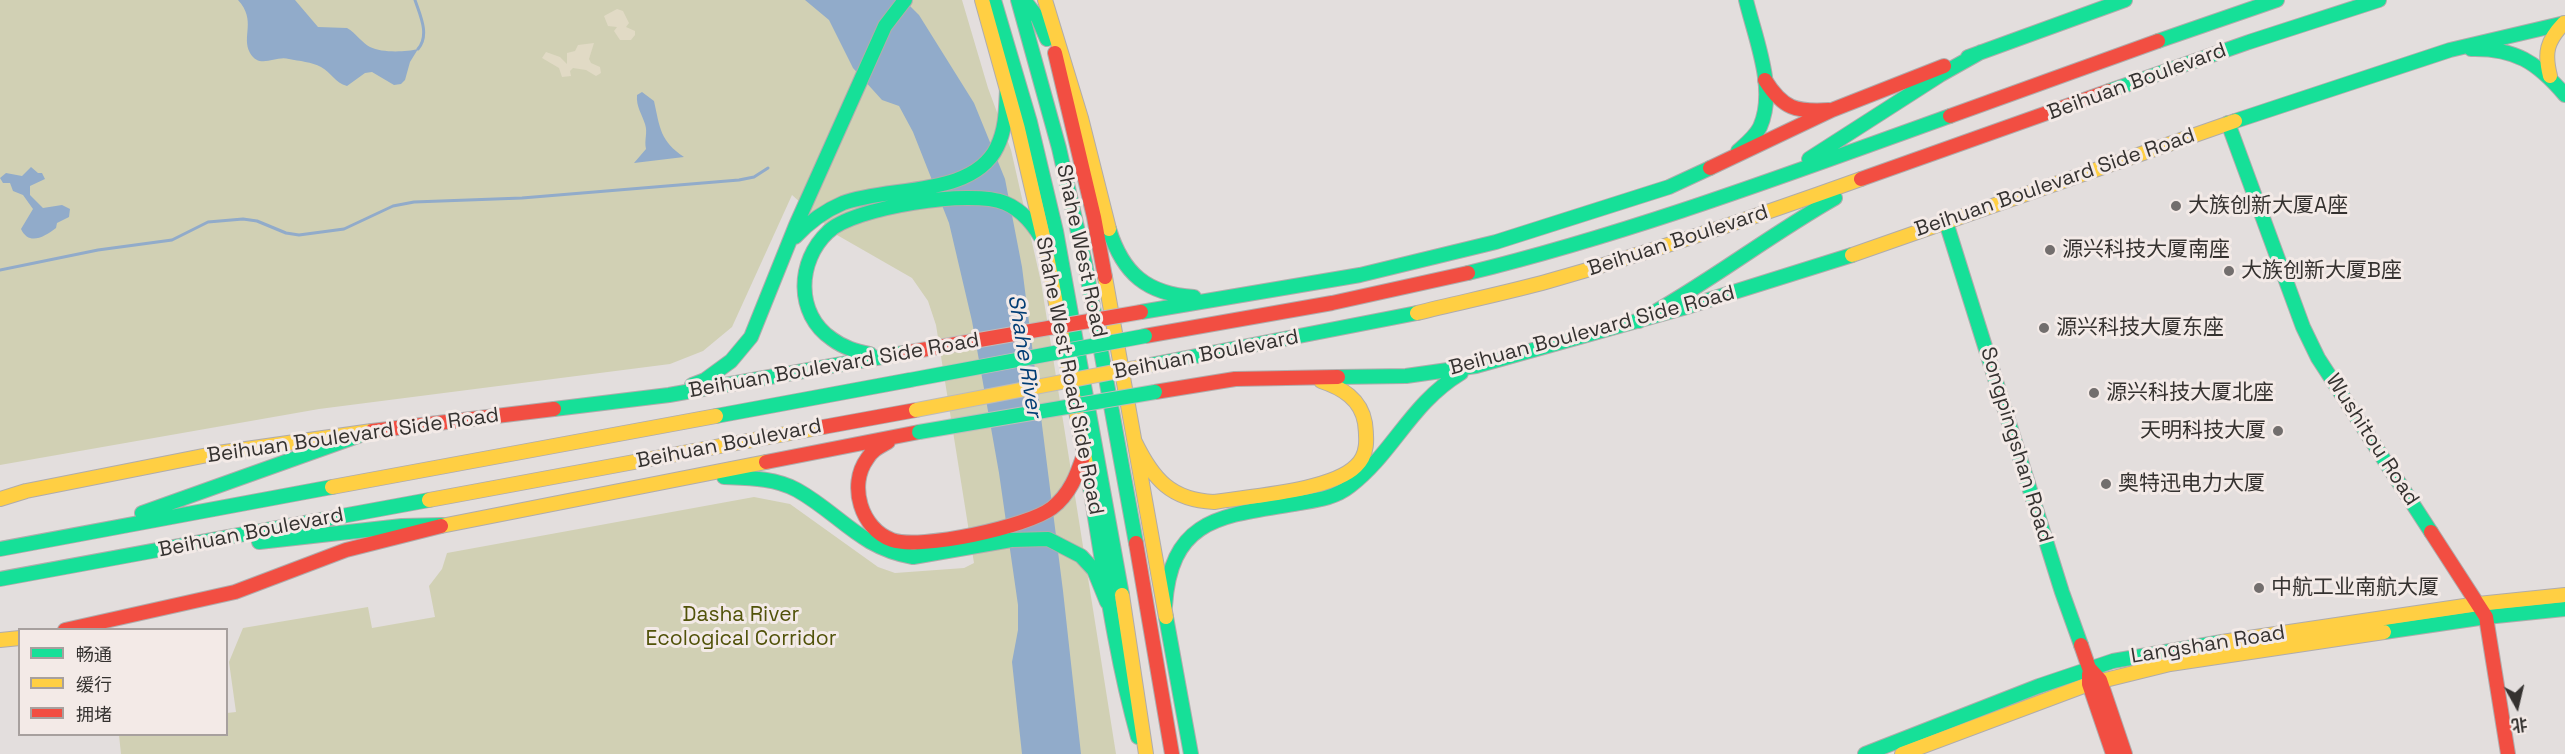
<!DOCTYPE html>
<meta charset="utf-8">
<style>
body{margin:0}
#map{position:relative;width:2565px;height:754px;overflow:hidden;background:#e3dedd;font-family:"Space Grotesk","Noto Sans SC",sans-serif}
canvas{display:block}
.legend{position:absolute;left:18px;top:628px;width:210px;height:108px;box-sizing:border-box;background:#f3eae7;border:2px solid #a7a09e;margin:0;padding:8px 10px;list-style:none;font-size:18px;color:#353230}
.legend li{display:flex;align-items:center;gap:12px;height:30px}
.legend b{width:30px;border:2px solid #a7a09e}
.north{position:absolute;left:2487px;top:676px;width:60px;height:60px;-webkit-text-stroke:4px #f3eae7;paint-order:stroke;rotate:172deg;font-size:16px;font-weight:700;line-height:24px;text-align:center;color:#353230}
.north::after{content:'';display:block;margin:auto;width:21px;height:27px;background:#353230;clip-path:polygon(50% 0,100% 100%,50% 72%,0 100%)}
</style>
<div id="map">
<canvas width="2565" height="754"></canvas>
<ul class="legend">
<li><b style="height:8px;background:#16e098"></b>畅通</li>
<li><b style="height:8px;background:#ffcf43"></b>缓行</li>
<li><b style="height:8px;background:#f24e42"></b>拥堵</li>
</ul>
<div class="north">北</div>
</div>
<script>
const g = document.querySelector('canvas').getContext('2d');
g.lineJoin = 'round';
function fill(path, color) {
  g.fillStyle = color;
  g.fill(path, 'evenodd');
}
function strokePath(path, color, width, dash) {
  g.strokeStyle = color;
  g.lineWidth = width;
  g.lineCap = dash ? 'butt' : 'round';
  g.setLineDash(dash || []);
  g.stroke(path);
}
function write(font, color, halo, rows, align = 'center') {
  g.font = font + ' "Space Grotesk","Noto Sans SC",sans-serif';
  g.lineWidth = 6;
  g.setLineDash([]);
  g.textBaseline = 'middle';
  g.strokeStyle = halo;
  g.fillStyle = color;
  for (const [text, x, y, turn = 0] of rows) {
    g.save();
    g.translate(x, y);
    g.rotate((+turn || 0) * Math.PI / 180);
    g.textAlign = isNaN(turn) ? turn : align;
    if (halo) g.strokeText(text, 0, 0);
    g.fillText(text, 0, 0);
    g.restore();
  }
}
const green = new Path2D(`
 M0,0h962l26,88 23,62 30,132 75,472h-995l-2,-19 107,-1 1,-21 9,-1 -7,-50 14,-34 125,-21 4,21 63,-11 -6,-31 13,-17 5,-16 307,-56 36,7 88,63 17,6 69,-5 10,-5 -38,-238 -8,-24 -16,-23 -75,-43 -45,-40 -60,132 -29,24 -33,13 -351,45 -319,56z`);
const sand = new Path2D(`
 M617,9l6,2 6,12 -3,4 9,4v4l-4,5h-11l-6,-9 3,-4 -9,-1 -4,-10z
 M594,43l-5,16 2,4 9,4 1,6 -5,3 -10,-6 -13,-2 -3,3 1,5 -9,1 -3,-9 -17,-10 4,-6 14,5 7,7v-11l8,-2 3,-6z`);
const water = new Path2D(`
 M238,0h57l23,27 29,1c9,5 15,15 23,19 12,6 36,5 48,2l-8,13 -5,18 -4,4 -7,1 -22,-13 -7,1 -18,13c-12,-3 -16,-14 -26,-19 -9,-5 -22,-6 -32,-8 -14,-4 -29,11 -39,-6 -9,-17 7,-32 -12,-53z
 M805,0h99l15,15 55,88 31,76 17,88 41,324 18,163h-59l-10,-92 6,-32v-25l-19,-132 -27,-152 -23,-98 -36,-91 -14,-26 -17,-6 -29,-32 -24,-48z
 M642,92l12,9c6,27 6,40 30,56l-50,6 12,-14c-2,-10 2,-16 -1,-25 -3,-10 -9,-17 -8,-29z
 M31,167l7,6h4l3,6 -15,7v9l13,13 19,-3 8,4 -1,8 -12,6 -1,5c-12,9 -27,18 -35,1l12,-20 -10,-14 -10,-4 -3,-8h-7l-3,-5 6,-5 16,3z`);
const stream = new Path2D(`
 M415,0c5,15 15,35 3,49
 M0,270l98,-20 74,-10 36,-18 35,-3 14,2 29,12 13,2 45,-6 49,-23 21,-4 108,-4 217,-18 15,-3 14,-9`);
const fast = new Path2D(`
 M994,0l36,122 26,109 66,364
 M1018,0l41,148 26,115 51,280
 M1024,0l14,18 9,21
 M2158,41l119,-41
 M2471,49c44,-1 66,13 94,46
 M1968,57l157,-57
 M2109,91l140,-49 130,-42
 M2235,121l215,-71 115,-27
 M2228,123l75,204 15,31 113,174
 M1738,151c8,-7 17,-14 22,-24 17,-38 -5,-89 -14,-127
 M1809,159l131,-84 41,-23
 M1946,222l116,370 19,53
 M1109,229c14,45 38,65 85,68
 M795,237c14,-15 29,-26 48,-34 46,-17 130,-6 154,-56 9,-18 9,-38 10,-58
 M1468,273c164,-40 323,-100 482,-157
 M1141,312l219,-37 136,-33 173,-55 41,-19
 M1639,321c68,-37 129,-85 196,-123
 M870,354c-14,-3 -26,-6 -38,-15 -37,-25 -35,-78 -4,-107 25,-25 144,-43 177,-29 19,8 31,24 40,42
 M1150,365l267,-52
 M1338,377l68,-1 70,-10 207,-58 169,-53
 M692,385l13,-5 26,-19 20,-24 45,-112 89,-199 20,-26
 M554,409l115,-14 235,-42
 M716,416l194,-36
 M1088,475c15,88 26,176 50,262
 M724,477c25,1 51,1 73,13 43,24 63,58 116,67l98,-17 37,-1 33,17 13,14 13,32
 M142,513l230,-82
 M259,542l143,-16 41,-1
 M0,549l332,-62
 M0,579l429,-79
 M1165,606c6,-91 60,-90 134,-103 18,-3 36,-5 51,-17 44,-34 60,-82 111,-113
 M1166,617l25,137
 M2384,632l102,-15 79,-8
 M1865,754l174,-68 74,-25 109,-19`);
const slow = new Path2D(`
 M982,0l36,129 27,116 43,230
 M1045,0l36,118 28,111
 M2550,76c-6,-24 -3,-35 14,-53
 M1852,255l383,-134
 M1105,277l61,340
 M1417,313c44,-11 89,-20 132,-32 106,-30 209,-65 312,-102
 M1135,442c18,37 36,58 79,60 36,-6 117,-11 142,-36 12,-11 11,-27 9,-43 -4,-24 -23,-35 -44,-42
 M332,487l384,-71
 M0,499l26,-8 192,-38 154,-22
 M429,500l394,-73
 M441,526l325,-64
 M1122,595l24,159
 M0,640l20,-2
 M2222,642l256,-38 87,-9
 M1902,754l187,-70 81,-20 214,-32`);
const jam = new Path2D(`
 M1055,53l39,164 11,60
 M1765,80c18,29 31,32 64,30
 M1950,116l208,-75
 M1710,168l122,-58 112,-44
 M1861,179l248,-88
 M1145,336l187,-33 136,-30
 M1155,392l80,-13 103,-2
 M823,427l93,-17
 M372,431l182,-22
 M888,442c-9,5 -16,8 -21,17 -19,26 -6,70 25,81 28,10 135,-13 160,-32 18,-14 25,-33 32,-54
 M766,462l153,-30
 M2431,532l55,85 22,137
 M1136,543l36,211
 M65,630l170,-38 111,-42 95,-24
 M2081,645l8,23 11,12 25,74
 M2089,674v10l24,70`);
const fastBridge = new Path2D(`
 M910,380l235,-44
 M919,432l236,-40`);
const slowBridge = new Path2D(`
 M916,410l234,-45`);
const jamBridge = new Path2D(`
 M904,353l237,-41`);
const markers = [
 [2176,206,6,"#726e6d"],
 [2050,250,6,"#726e6d"],
 [2229,271,6,"#726e6d"],
 [2044,328,6,"#726e6d"],
 [2094,393,6,"#726e6d"],
 [2278,431,6,"#726e6d"],
 [2106,484,6,"#726e6d"],
 [2259,588,6,"#726e6d"]
];
const streetNames = [
 ["Beihuan Boulevard",2137,82,-20],
 ["Beihuan Boulevard Side Road",2055,183,-19],
 ["Beihuan Boulevard",1678,241,-18],
 ["Shahe West Road",1081,251,78],
 ["Beihuan Boulevard Side Road",1592,331,-15],
 ["Beihuan Boulevard",1206,355,-11],
 ["Beihuan Boulevard Side Road",834,366,-10],
 ["Shahe West Road Side Road",1069,376,79],
 ["Beihuan Boulevard Side Road",353,436,-8],
 ["Wushitou Road",2372,440,57],
 ["Beihuan Boulevard",729,444,-11],
 ["Songpingshan Road",2016,445,73],
 ["Beihuan Boulevard",251,533,-11],
 ["Langshan Road",2208,645,-9]
];
const poiNames = [
 ["大族创新大厦A座",2188,206],
 ["源兴科技大厦南座",2062,250],
 ["大族创新大厦B座",2241,271],
 ["源兴科技大厦东座",2056,328],
 ["源兴科技大厦北座",2106,393],
 ["天明科技大厦",2266,431,"right"],
 ["奥特迅电力大厦",2118,484],
 ["中航工业南航大厦",2271,588]
];
const parkNames = [
 ["Dasha River",741,615],
 ["Ecological Corridor",741,639]
];
const waterNames = [
 ["Shahe River",1024,356,81]
];
fill(green, '#d1d0b4');
fill(sand, '#e1dac5');
fill(water, '#91abca');
strokePath(stream, '#91abca', 3);
strokePath(fast, '#b0acac', 16);
strokePath(slow, '#b0acac', 16);
strokePath(jam, '#b0acac', 16);
strokePath(fast, '#16e098', 14);
strokePath(slow, '#ffcf43', 14);
strokePath(jam, '#f24e42', 14);
strokePath(fastBridge, '#bdbbba', 16, []);
strokePath(slowBridge, '#bdbbba', 16, []);
strokePath(jamBridge, '#bdbbba', 16, []);
strokePath(fastBridge, '#16e098', 14);
strokePath(slowBridge, '#ffcf43', 14);
strokePath(jamBridge, '#f24e42', 14);
for (const [x, y, r, color] of markers) {
  const dot = new Path2D();
  dot.arc(x, y, r, 0, 2 * Math.PI);
  g.fillStyle = color;
  g.fill(dot);
  strokePath(dot, '#f3eae7', 2);
}
write('21px', '#353230', '#f3eae7', streetNames);
write('21px', '#353230', '#f3eae7', poiNames, 'left');
write('21px', '#515209', '#f3eae7', parkNames);
write('italic 22px', '#003d75', '#f3eae7', waterNames);
</script>
